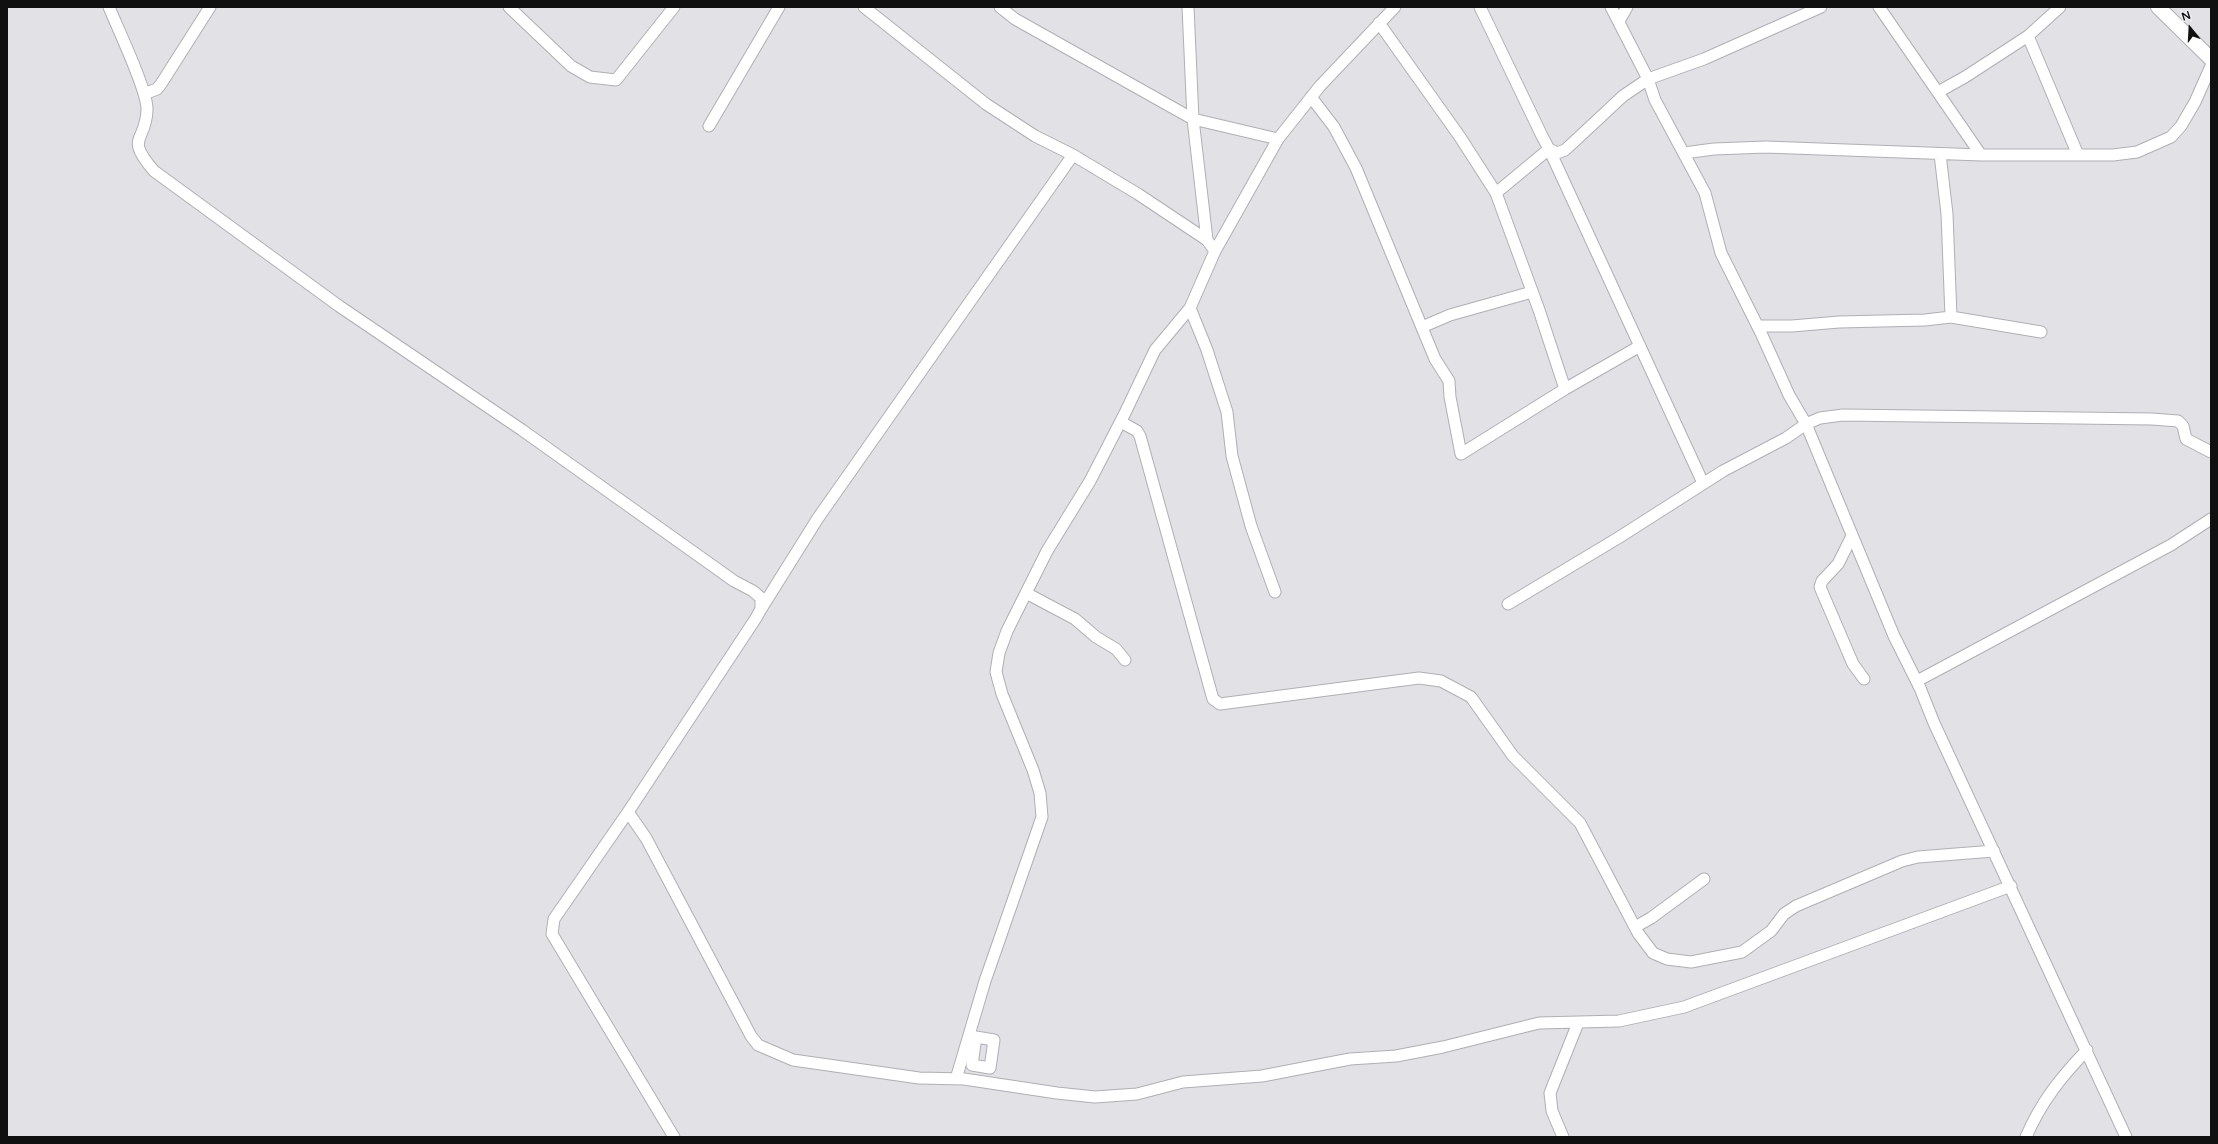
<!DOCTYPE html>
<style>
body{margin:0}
#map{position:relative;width:2218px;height:1144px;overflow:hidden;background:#e1e1e6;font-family:"Varela Round",sans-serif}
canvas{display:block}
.frame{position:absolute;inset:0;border:8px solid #101011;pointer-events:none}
.north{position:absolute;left:2170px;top:8px;width:40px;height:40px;-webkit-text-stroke:3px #eeeef3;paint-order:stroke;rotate:342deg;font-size:11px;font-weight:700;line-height:16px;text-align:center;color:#101011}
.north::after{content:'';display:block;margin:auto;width:14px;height:18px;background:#101011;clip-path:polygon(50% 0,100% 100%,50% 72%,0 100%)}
</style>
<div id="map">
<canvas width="2218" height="1144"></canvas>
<div class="frame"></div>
<div class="north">N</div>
</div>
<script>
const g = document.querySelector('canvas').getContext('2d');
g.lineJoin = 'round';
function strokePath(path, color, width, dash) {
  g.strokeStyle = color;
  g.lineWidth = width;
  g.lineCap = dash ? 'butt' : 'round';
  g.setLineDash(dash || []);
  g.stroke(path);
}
const minor = new Path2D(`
 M109,7c8,20 39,84 38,103 -1,33 -23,26 7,61l185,135 183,124 212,151 19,10 8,7v11l-5,9 -128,194 -74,107 -2,15 122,203
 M509,7l62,59 19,11 26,3 58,-73
 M864,7l122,97 49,32 38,19 65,39 69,46 8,11
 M1000,7l15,12 178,100 85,20
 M1188,7l5,112 14,121
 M1480,7l62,129 7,13 8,4 8,-3 13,-12 45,-42 25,-17 56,-20 117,-52
 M1611,7l37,72 7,21 50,93 16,60 40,80 28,62 17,29 88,212 26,52 14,35 192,414
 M1879,7l102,148
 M1619,21l8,-14
 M1379,23l81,114 36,56 43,117 26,79
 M2028,36l50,119
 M1938,92l27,-15 63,-41 32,-29
 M144,94l13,-5 4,-5 49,-77
 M1311,97l23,30 22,41 79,191 14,22 1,16 11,57 104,-65 75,-43
 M709,126l70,-119
 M1684,153l30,-4 52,-2 215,8h132l24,-3 34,-15 10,-11 14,-24 16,-36
 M1940,154l7,60 4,103
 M1496,193l53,-44 154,334
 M1190,308l17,42 20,62 5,44 19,70 24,66
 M1758,326h34l47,-4 86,-2 26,-3 90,15
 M1422,327l28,-12 82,-23
 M1121,422l16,9 3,5 71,256 2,7 7,5 199,-26 22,3 30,16 42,59 67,67 58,110 15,20 14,6 24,3 51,-10 29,-21 13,-17 12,-8 106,-45 16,-4 76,-6
 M1852,536l-14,28 -16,17 -2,6 33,77 11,15
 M1026,593l49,26 21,18 20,12 9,11
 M1508,604l110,-66 105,-67 63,-33 20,-14 14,-6 23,-3 309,4 26,2 5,5 3,13 25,13
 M761,609l57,-91 255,-363
 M1917,681l254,-136 40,-26
 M628,812l18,26 105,198 7,9 35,15 126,18 45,1 93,14 38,4 42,-3 46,-12 79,-6 88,-17 46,-3 47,-9 96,-24 80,-2 65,-14 327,-121
 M1635,927l16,-9 53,-39
 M976,1037l18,3 -4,28 -18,-3z
 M956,1079l29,-98 57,-164 -2,-24 -7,-23 -31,-76 -6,-22 3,-19 8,-22 40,-80 43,-70 35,-68 30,-63 35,-42 25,-57 63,-112 42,-53 75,-79
 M1563,1137l-11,-26 -2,-18 28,-70
 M2026,1137c15,-35 35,-60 61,-87`);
const tertiary = new Path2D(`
 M2158,7l53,52`);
strokePath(minor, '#afafb4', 13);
strokePath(tertiary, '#afafb4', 16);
strokePath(minor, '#fff', 11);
strokePath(tertiary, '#fff', 14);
</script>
